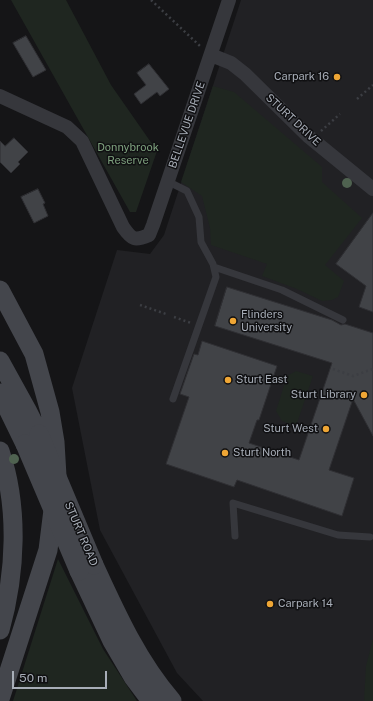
<!DOCTYPE html>
<style>
body{margin:0}
#map{position:relative;width:373px;height:701px;overflow:hidden;background:#151517;font-family:"Public Sans",sans-serif}
canvas{display:block}
.scale{position:absolute;left:12px;top:671px;width:95px;height:18px;box-sizing:border-box;border:2px solid #a7adb7;border-top:0;padding-left:5px;font-size:12px;line-height:14px;white-space:nowrap;color:#a7adb7;-webkit-text-stroke:3px #101012;paint-order:stroke}
</style>
<div id="map">
<canvas width="373" height="701"></canvas>
<div class="scale">50 m</div>
</div>
<script>
const g = document.querySelector('canvas').getContext('2d');
g.lineJoin = 'round';
function fill(path, color) {
  g.fillStyle = color;
  g.fill(path, 'evenodd');
}
function strokePath(path, color, width, dash) {
  g.strokeStyle = color;
  g.lineWidth = width;
  g.lineCap = dash ? 'butt' : 'round';
  g.setLineDash(dash || []);
  g.stroke(path);
}
function write(font, color, halo, rows, align = 'center') {
  g.font = font + ' "Public Sans",sans-serif';
  g.lineWidth = 3;
  g.setLineDash([]);
  g.textBaseline = 'middle';
  g.strokeStyle = halo;
  g.fillStyle = color;
  for (const [text, x, y, turn = 0] of rows) {
    g.save();
    g.translate(x, y);
    g.rotate((+turn || 0) * Math.PI / 180);
    g.textAlign = isNaN(turn) ? turn : align;
    if (halo) g.strokeText(text, 0, 0);
    g.fillText(text, 0, 0);
    g.restore();
  }
}
const built = new Path2D(`
 M241,0h132v701h-170l-26,-28 -77,-143 -28,-142 45,-138 33,4 14,-19z`);
const green = new Path2D(`
 M11,0h55l45,85 46,66 -21,61h-6z
 M213,86l21,6 88,75v15l40,36 -37,47 19,16 -6,16 -6,3 -10,1 -25,-12 -35,-13 5,-12 -56,-19 -1,-17 -8,-32 -21,-14z
 M296,371l17,5 -17,50 -14,-5 -6,-10 11,-35z
 M58,559l45,90 34,52h-124z
 M373,639v62h-9l2,-35z`);
const building = new Path2D(`
 M26,36l20,34 -13,7 -20,-34z
 M149,64l20,25 -9,7 -3,-4 -16,12 -7,-10 12,-9 -9,-12z
 M14,138l14,14 -10,10 2,2 -9,9 -11,-11v-21l5,5z
 M38,189l7,14 -2,1 5,12 -14,7 -13,-26z
 M373,213v99l-14,-5 7,-21 -30,-22z
 M227,287l105,33 9,5 4,-1 28,9v103l-20,-37 -24,71 25,8 -12,38 -105,-36 -3,7 -68,-23 23,-67 -9,-3 14,-40 4,1 4,-14 75,25 -18,54h-2l-8,23 50,17 33,-97 -117,-37z`);
const path = new Path2D(`
 M151,0l49,46
 M357,99l16,-14
 M321,131l19,-17
 M140,305l26,9
 M174,317l17,6
 M333,369l20,7 20,-7`);
const service = new Path2D(`
 M167,181l20,10 12,26 2,25 12,22 3,13 -43,122
 M214,267l68,23 61,30
 M235,536l-2,-33 105,32 32,2`);
const minor = new Path2D(`
 M211,55l20,8 14,11 63,62 65,53
 M0,96l67,31 15,14 41,86c9,13 12,14 26,8l4,-10 76,-225`);
const secondary = new Path2D(`
 M0,290l34,64 16,58 5,30 2,34
 M0,361l27,49 12,24
 M0,393l25,51
 M0,451c19,56 16,122 0,179
 M94,565c22,48 43,95 78,136
 M79,571l33,70 21,36 18,24
 M0,699l48,-149 6,-48`);
const secondaryBridge = new Path2D(`
 M39,434l55,131
 M25,444l54,127`);
const trees = [
 [347,183],
 [14,459]
];
const markers = [
 [337,77,4,"#efa635"],
 [233,321,4,"#efa635"],
 [228,380,4,"#efa635"],
 [364,395,4,"#efa635"],
 [326,429,4,"#efa635"],
 [225,453,4,"#efa635"],
 [270,604,4,"#efa635"]
];
const poiNames = [
 ["Carpark 16",329,77,"right"],
 ["Flinders",241,315],
 ["University",241,328],
 ["Sturt East",236,380],
 ["Sturt Library",356,395,"right"],
 ["Sturt West",318,429,"right"],
 ["Sturt North",233,453],
 ["Carpark 14",278,604]
];
const streetNames = [
 ["STURT DRIVE",293,120,43],
 ["BELLEVUE DRIVE",187,125,-71],
 ["STURT ROAD",81,534,67]
];
const parkNames = [
 ["Donnybrook",128,148],
 ["Reserve",128,161]
];
fill(built, '#212124');
fill(green, '#1f2620');
fill(building, '#414347');
strokePath(building, '#2f2f33', 1);
strokePath(path, '#3c3e43', 2.5, [2, 3]);
strokePath(service, '#36373c', 7);
strokePath(minor, '#36373c', 14);
strokePath(secondary, '#44464c', 19);
strokePath(secondaryBridge, '#44464c', 19);
g.fillStyle = '#4f6250';
for (const [x, y] of trees) {
  g.beginPath();
  g.arc(x, y, 5, 0, 2 * Math.PI);
  g.fill();
}
for (const [x, y, r, color] of markers) {
  const dot = new Path2D();
  dot.arc(x, y, r, 0, 2 * Math.PI);
  g.fillStyle = color;
  g.fill(dot);
  strokePath(dot, '#101012', 1.5);
}
write('11px', '#a7adb7', '#101012', poiNames, 'left');
write('11px', '#a7adb7', '#101012', streetNames);
write('11px', '#7ea17e', '#101012', parkNames);
</script>
